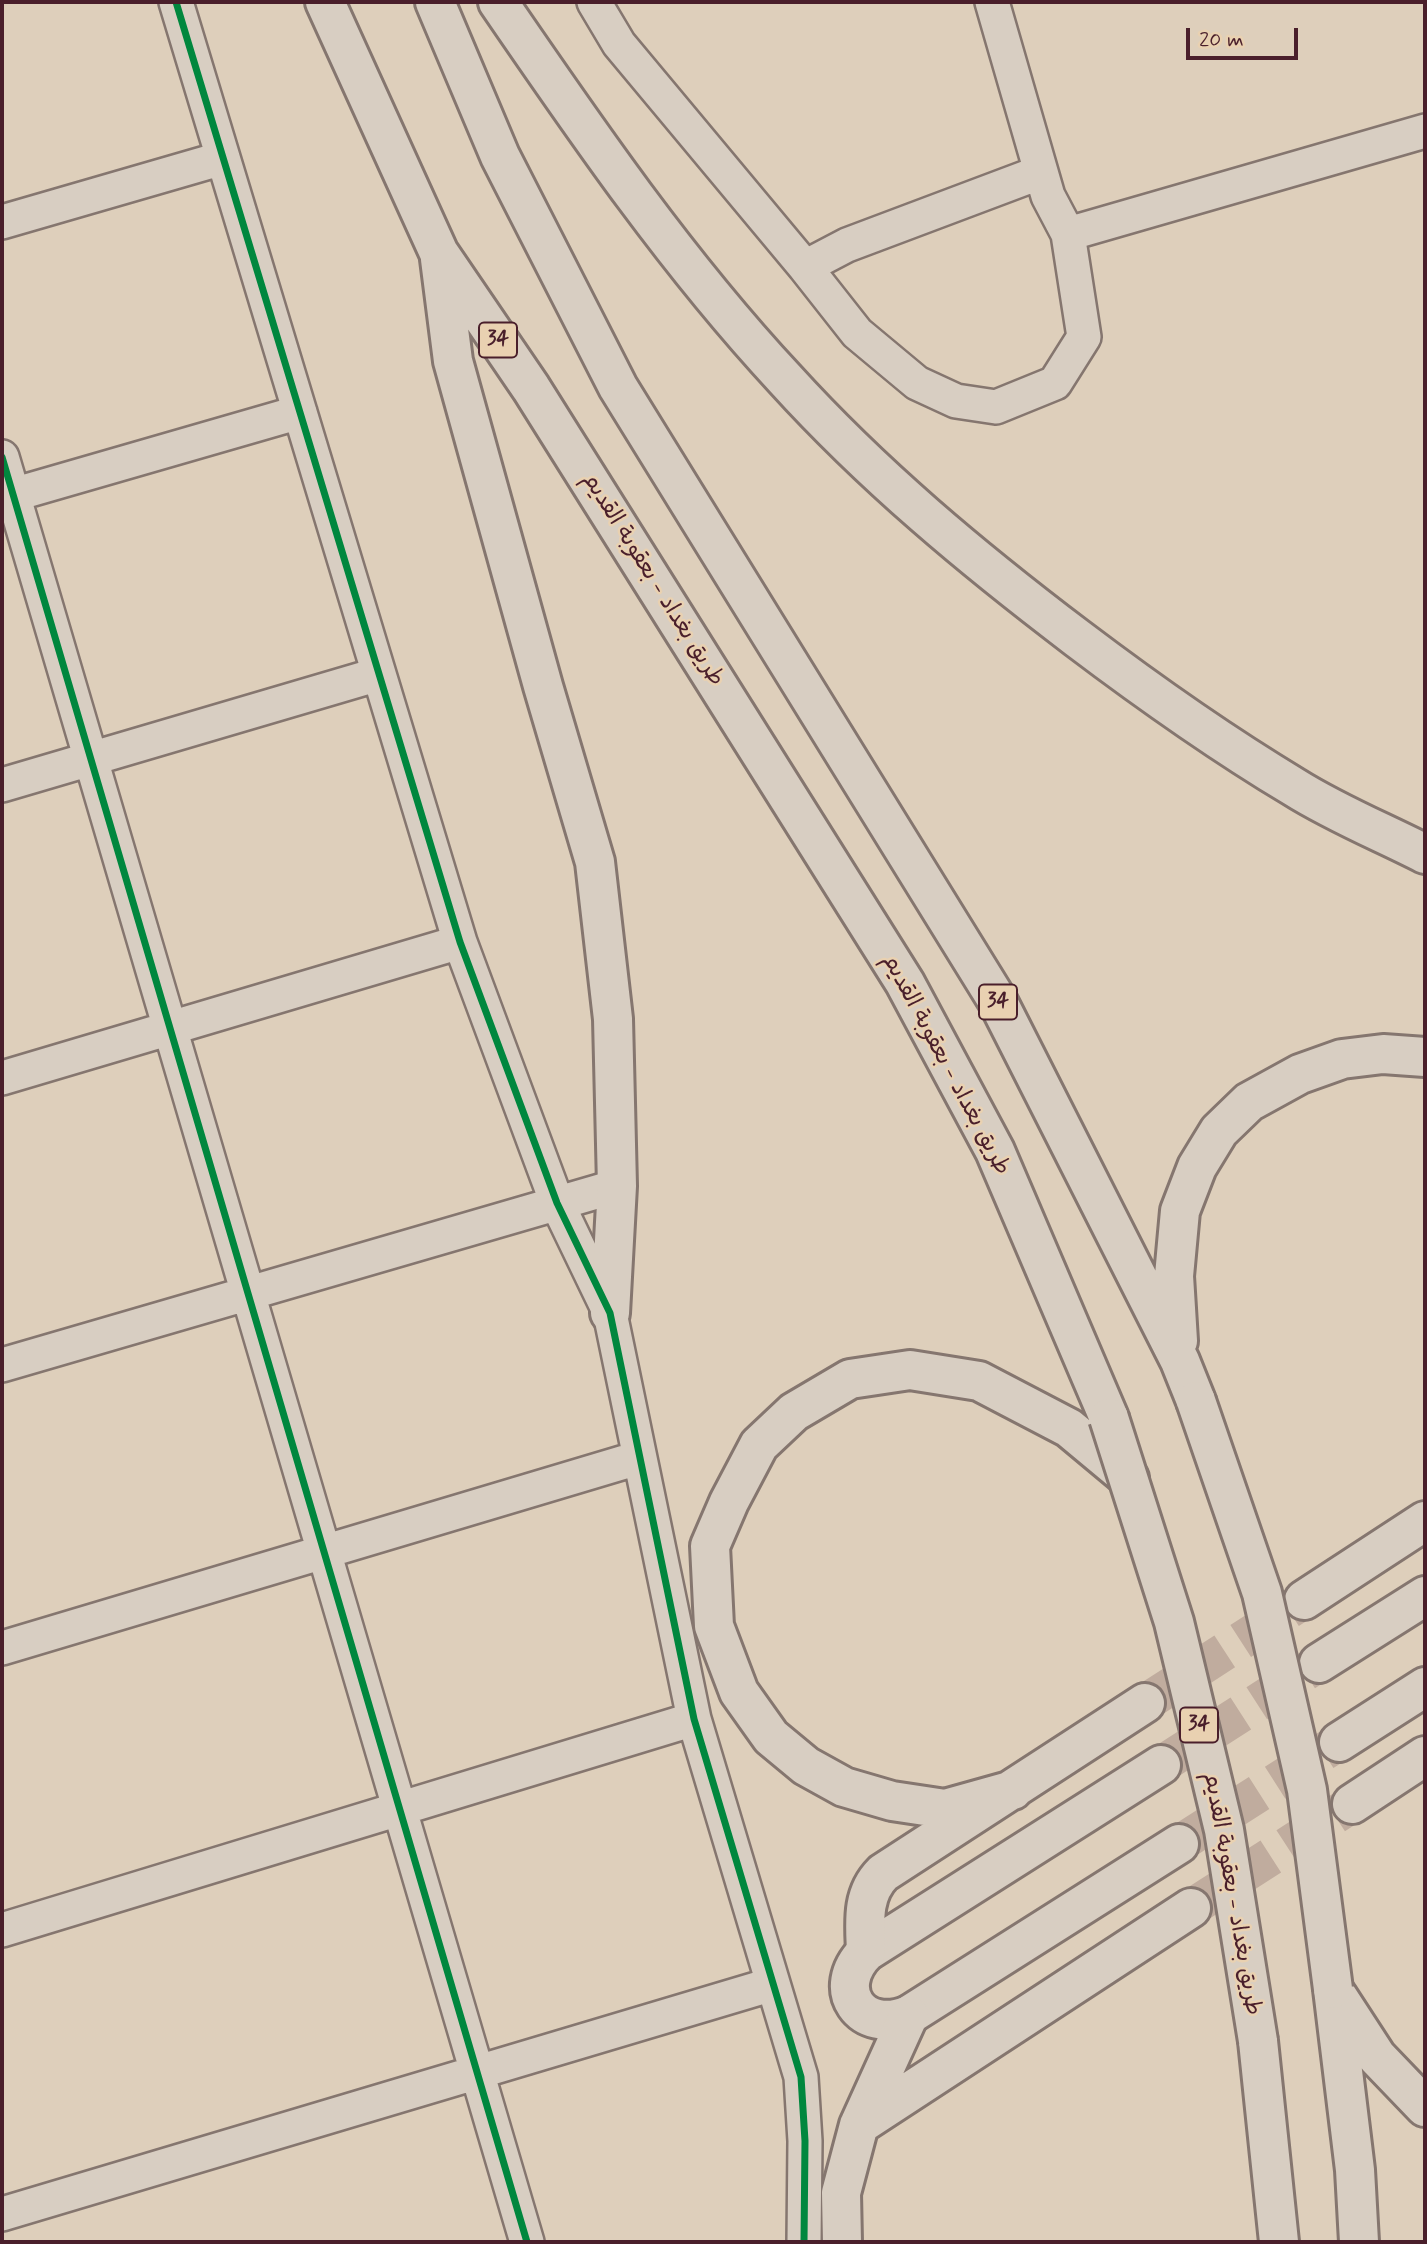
<!DOCTYPE html>
<meta charset="utf-8">
<style>
body{margin:0}
#map{position:relative;width:1427px;height:2244px;overflow:hidden;background:#decfbb;font-family:Mynerve,sans-serif}
canvas{display:block}
.frame{position:absolute;inset:0;border:4px solid #4a1f2b;pointer-events:none}
.scale{position:absolute;left:1186px;top:28px;width:112px;height:32px;box-sizing:border-box;border:4px solid #4a1f2b;border-top:0;padding-left:9px;font-size:21px;line-height:24px;white-space:nowrap;color:#4a1f2b;-webkit-text-stroke:5px #e9d1b1;paint-order:stroke}
</style>
<div id="map">
<canvas width="1427" height="2244"></canvas>
<div class="frame"></div>
<div class="scale">20 m</div>
</div>
<script>
const g = document.querySelector('canvas').getContext('2d');
g.lineJoin = 'round';
function strokePath(path, color, width, dash) {
  g.strokeStyle = color;
  g.lineWidth = width;
  g.lineCap = dash ? 'butt' : 'round';
  g.setLineDash(dash || []);
  g.stroke(path);
}
function write(font, color, halo, rows, align = 'center') {
  g.font = font + ' Mynerve,"Playpen Sans Arabic",sans-serif';
  g.lineWidth = 5;
  g.setLineDash([]);
  g.textBaseline = 'middle';
  g.strokeStyle = halo;
  g.fillStyle = color;
  for (const [text, x, y, turn = 0] of rows) {
    g.save();
    g.translate(x, y);
    g.rotate((+turn || 0) * Math.PI / 180);
    g.textAlign = isNaN(turn) ? turn : align;
    if (halo) g.strokeText(text, 0, 0);
    g.fillText(text, 0, 0);
    g.restore();
  }
}
const primaryTunnel = new Path2D(`
 M1161,1765l158,-102
 M1179,1844l160,-102`);
const trunkTunnel = new Path2D(`
 M1145,1703l159,-103
 M1191,1908l161,-104`);
const minor = new Path2D(`
 M176,2l284,940 97,261 53,110 84,406 107,358 4,64 -1,101
 M594,2l25,42 186,223
 M992,2l56,194 20,38 357,-103
 M1041,172l-194,73 -42,22 52,66 60,50 39,18 40,6 59,-24 29,-46 -16,-103
 M2,222l221,-64
 M2,457l525,1785
 M2,498l298,-86
 M2,785l377,-111
 M2,1078l458,-136
 M2,1365l615,-179
 M2,1648l636,-190
 M2,1930l692,-211
 M2,2214l771,-230`);
const primary = new Path2D(`
 M1319,1663l106,-67
 M1339,1742l86,-55
 M1161,1765l-295,187c-37,37 -5,83 43,63l270,-171`);
const trunk = new Path2D(`
 M325,2l114,251 92,135 374,595 90,168 114,267
 M435,2l65,154 118,231 379,613 183,361 16,40
 M498,2c89,130 179,261 287,377 88,97 188,180 292,259 70,53 142,104 217,149 41,26 88,45 131,67
 M440,259l13,102 90,325 52,176 18,157 4,167 -7,127
 M1178,1341l-4,-65 6,-65 17,-44 22,-36 30,-29 51,-28 42,-15 41,-5 42,3
 M1304,1600l121,-79
 M1013,1790l-68,19 -53,-8 -48,-14 -38,-21 -35,-29 -32,-45 -25,-66 -4,-80 19,-44 30,-57 35,-33 56,-33 60,-9 69,11 90,47 60,50
 M1352,1804l73,-48
 M866,1952c-1,-29 -5,-57 17,-79l262,-170
 M1333,1989l22,181 4,72
 M1338,1997l39,60 48,50
 M1258,2041l21,201
 M859,2125l332,-217
 M842,2242l-1,-49 18,-68 50,-110`);
const trunkBridge = new Path2D(`
 M1196,1401l66,192 45,197 26,199
 M1109,1418l65,204 50,208 34,211`);
const cycleway = new Path2D(`
 M176,2l284,940 97,261 53,110 84,406 107,358 4,64 -1,101
 M2,457l525,1785`);
const shields = [
 [498,340,38],
 [998,1002,38],
 [1199,1725,38]
];
const shieldNames = [
 ["34",498,340],
 ["34",998,1002],
 ["34",1199,1725]
];
const streetNames = [
 ["طريق بغداد - بعقوبة القديم",652,580,58],
 ["طريق بغداد - بعقوبة القديم",945,1065,62],
 ["طريق بغداد - بعقوبة القديم",1231,1894,80]
];
strokePath(primaryTunnel, '#c0ac9e', 38, [38, 19]);
strokePath(trunkTunnel, '#c0ac9e', 38, [38, 19]);
strokePath(minor, '#85766f', 38);
strokePath(primary, '#85766f', 44);
strokePath(trunk, '#85766f', 44);
strokePath(minor, '#d8cec2', 33);
strokePath(primary, '#d8cec2', 38);
strokePath(trunk, '#d8cec2', 38);
strokePath(trunkBridge, '#85766f', 44, []);
strokePath(trunkBridge, '#d8cec2', 38);
strokePath(cycleway, '#00873e', 7);
for (const [x, y, w] of shields) {
  const box = new Path2D();
  box.roundRect(x - w / 2, y - 17.5, w, 35, 5);
  g.fillStyle = '#e9d1b1';
  g.fill(box);
  strokePath(box, '#4a1f2b', 2);
}
write('bold 21px', '#4a1f2b', null, shieldNames);
write('23px', '#4a1f2b', '#e9d1b1', streetNames);
</script>
